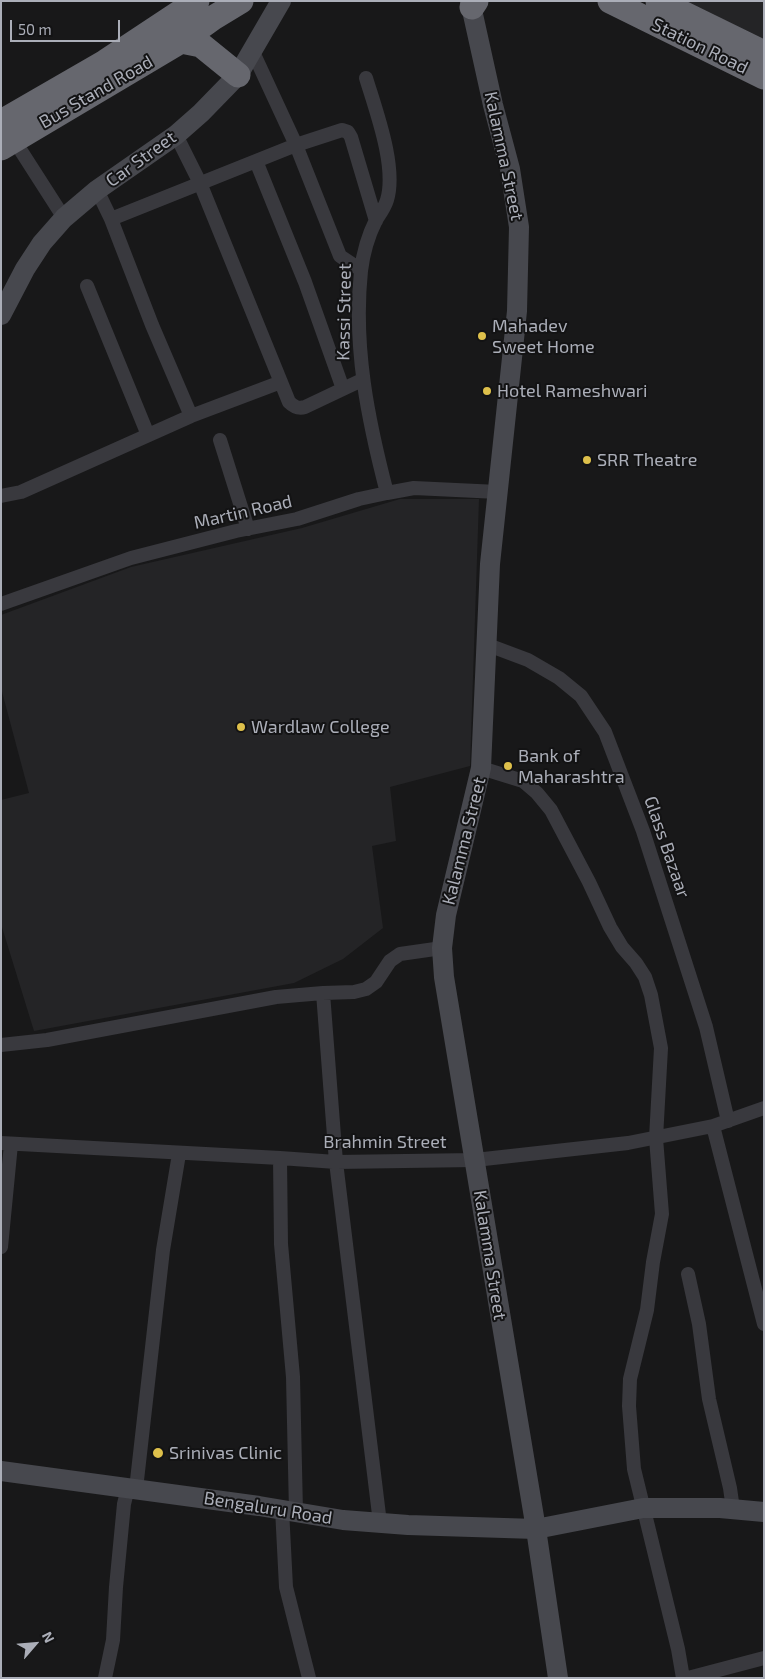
<!DOCTYPE html>
<style>
body{margin:0}
#map{position:relative;width:765px;height:1679px;overflow:hidden;background:#181819;font-family:"Exo 2",sans-serif}
canvas{display:block}
.frame{position:absolute;inset:0;border:2px solid #abaeb8;pointer-events:none}
.north{position:absolute;left:10px;top:1619px;width:50px;height:50px;-webkit-text-stroke:4px #131314;paint-order:stroke;rotate:63deg;font-size:14px;font-weight:700;line-height:20px;text-align:center;color:#abaeb8}
.north::after{content:'';display:block;margin:auto;width:18px;height:22px;background:#abaeb8;clip-path:polygon(50% 0,100% 100%,50% 72%,0 100%)}
.scale{position:absolute;left:10px;top:20px;width:110px;height:22px;box-sizing:border-box;border:2px solid #abaeb8;border-top:0;padding-left:6px;font-size:15px;line-height:18px;white-space:nowrap;color:#abaeb8;-webkit-text-stroke:4px #131314;paint-order:stroke}
</style>
<div id="map">
<canvas width="765" height="1679"></canvas>
<div class="frame"></div>
<div class="north">N</div>
<div class="scale">50 m</div>
</div>
<script>
const g = document.querySelector('canvas').getContext('2d');
g.lineJoin = 'round';
function fill(path, color) {
  g.fillStyle = color;
  g.fill(path, 'evenodd');
}
function strokePath(path, color, width, dash) {
  g.strokeStyle = color;
  g.lineWidth = width;
  g.lineCap = dash ? 'butt' : 'round';
  g.setLineDash(dash || []);
  g.stroke(path);
}
function write(font, color, halo, rows, align = 'center') {
  g.font = font + ' "Exo 2",sans-serif';
  g.lineWidth = 4;
  g.setLineDash([]);
  g.textBaseline = 'middle';
  g.strokeStyle = halo;
  g.fillStyle = color;
  for (const [text, x, y, turn = 0] of rows) {
    g.save();
    g.translate(x, y);
    g.rotate((+turn || 0) * Math.PI / 180);
    g.textAlign = isNaN(turn) ? turn : align;
    if (halo) g.strokeText(text, 0, 0);
    g.fillText(text, 0, 0);
    g.restore();
  }
}
const built = new Path2D(`
 M678,1h86v44z
 M400,499h79l-9,267 -80,21 6,54 -24,5 11,82 -40,31 -49,24 -260,48 -33,-107v-124l28,-7 -28,-105v-73l130,-48 171,-39z`);
const street = new Path2D(`
 M252,50l44,95 44,111 21,14
 M366,78c10,33 31,89 21,122 -2,7 -7,14 -11,20 -8,16 -13,34 -15,51 -8,76 7,149 26,222
 M176,135l24,48 89,219c5,5 9,7 16,5l57,-27
 M14,140l50,78
 M256,161l49,121 38,107
 M97,190l14,29
 M87,286l61,149
 M191,416l-39,-91 -41,-106 185,-74 46,-15 6,2 3,5 25,84
 M220,440l28,89
 M1,496l20,-4 170,-76 90,-34
 M1,604l130,-46 105,-27 61,-12 62,-20 28,-6 27,-5 84,4
 M488,645l40,15 31,18 22,18 24,36 38,99 63,196 22,94
 M481,768l42,13 14,12 14,17 38,72 21,45 12,20 14,16 9,14 6,18 10,53 -5,90 6,76 -9,48 -6,48 -17,69 -1,27 5,63 44,180 5,29
 M323,993l13,169 44,361
 M1,1045l46,-5 229,-43 47,-4 31,-1 12,-3 10,-7 14,-21 10,-7 42,-6
 M713,1126l51,198
 M1,1143l279,15 56,4 139,-2 153,-17 85,-17 51,-18
 M280,1158l1,86 12,133 3,135
 M1,1247l10,-103
 M688,1274l11,50 10,75 21,89 3,21
 M136,1489l27,-239 16,-96
 M282,1509l4,78 23,91
 M105,1678l8,-38 3,-53 8,-83 4,-16
 M688,1678l76,-20`);
const secondary = new Path2D(`
 M470,1l23,104 17,64 9,58 -2,84 -27,253 -9,204 -35,147 -4,33 2,29 92,552 22,149
 M1,315l24,-46 17,-26 22,-25 33,-28 79,-55 25,-22 37,-38 43,-74
 M1,1471l258,35 84,14 65,5 128,4 107,-21h77l44,4`);
const highway = new Path2D(`
 M610,1l154,76
 M658,1l106,52
 M472,7l4,-6
 M181,41l20,4 37,30
 M1,122l104,-60 92,-61
 M1,148l180,-107 32,-23 28,-17`);
const markers = [
 [482,336,5,"#dec04b"],
 [487,391,5,"#dec04b"],
 [587,460,5,"#dec04b"],
 [241,727,5,"#dec04b"],
 [508,766,5,"#dec04b"],
 [158,1453,6,"#dec04b"]
];
const streetNames = [
 ["Station Road",700,46,26],
 ["Bus Stand Road",96,92,-30],
 ["Kalamma Street",504,156,78],
 ["Car Street",141,159,-36],
 ["Kassi Street",344,312,-89],
 ["Martin Road",243,512,-13],
 ["Kalamma Street",464,841,-76],
 ["Glass Bazaar",667,847,71],
 ["Brahmin Street",385,1142],
 ["Kalamma Street",490,1255,81],
 ["Bengaluru Road",268,1508,9]
];
const poiNames = [
 ["Mahadev",492,326],
 ["Sweet Home",492,347],
 ["Hotel Rameshwari",497,391],
 ["SRR Theatre",597,460],
 ["Wardlaw College",251,727],
 ["Bank of",518,756],
 ["Maharashtra",518,777],
 ["Srinivas Clinic",169,1453]
];
fill(built, '#242426');
strokePath(street, '#39393e', 14);
strokePath(secondary, '#47484e', 20);
strokePath(highway, '#66676e', 25);
for (const [x, y, r, color] of markers) {
  const dot = new Path2D();
  dot.arc(x, y, r, 0, 2 * Math.PI);
  g.fillStyle = color;
  g.fill(dot);
  strokePath(dot, '#131314', 2);
}
write('18px', '#abaeb8', '#131314', streetNames);
write('18px', '#abaeb8', '#131314', poiNames, 'left');
</script>
